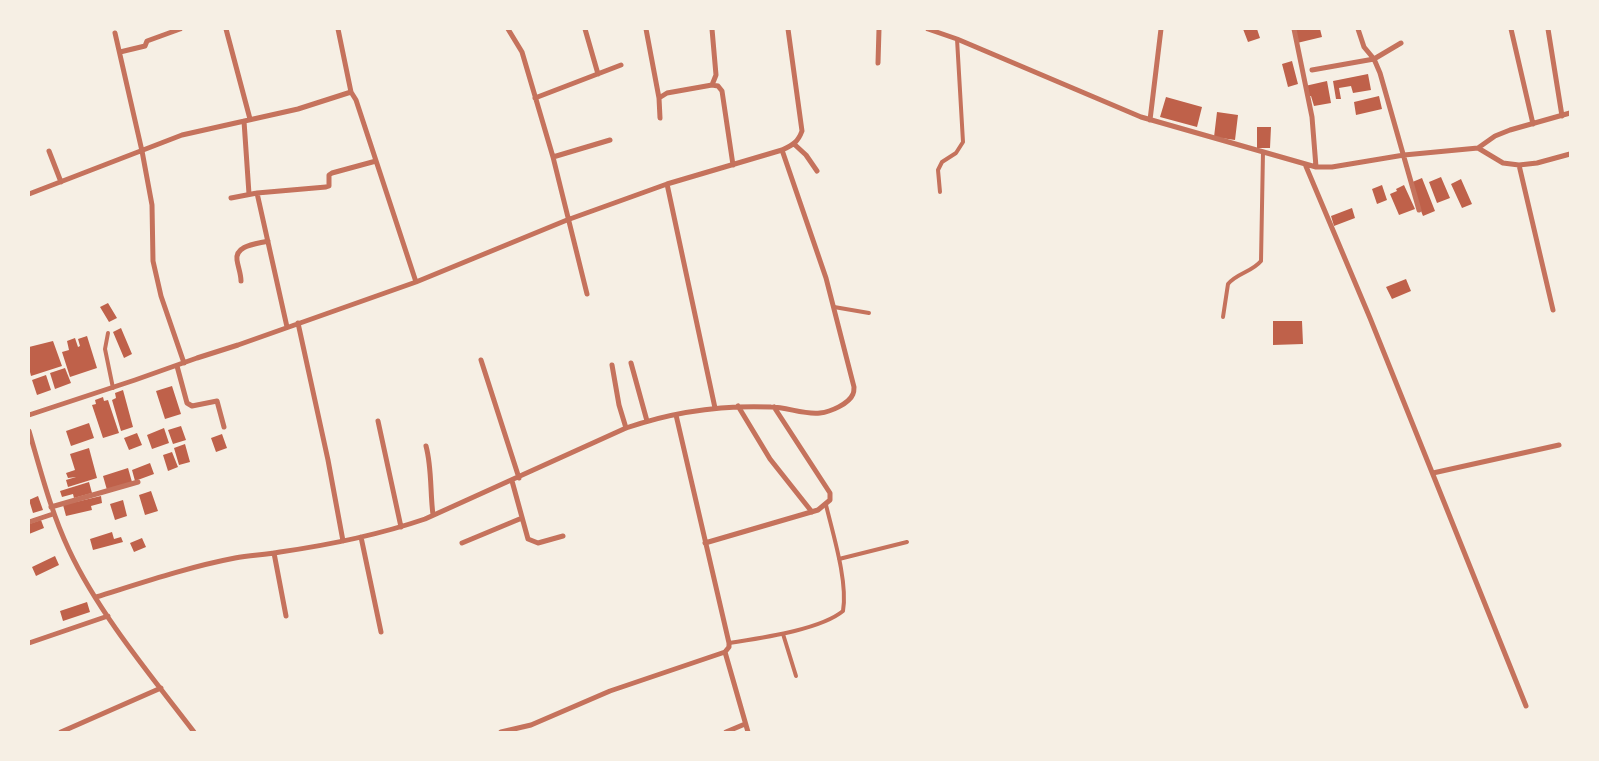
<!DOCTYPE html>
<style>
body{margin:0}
#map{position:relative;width:1599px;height:761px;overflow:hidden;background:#f6efe4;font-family:"DM Sans",sans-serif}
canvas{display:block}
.frame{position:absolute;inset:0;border:30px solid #f6efe4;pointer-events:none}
</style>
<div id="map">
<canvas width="1599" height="761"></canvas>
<div class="frame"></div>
</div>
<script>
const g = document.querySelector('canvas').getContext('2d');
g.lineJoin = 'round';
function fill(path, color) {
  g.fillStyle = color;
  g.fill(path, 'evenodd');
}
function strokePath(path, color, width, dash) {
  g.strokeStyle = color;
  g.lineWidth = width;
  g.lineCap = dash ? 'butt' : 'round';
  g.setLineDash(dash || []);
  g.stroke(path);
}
const building = new Path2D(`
 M1243,29h14l3,9 -12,4z
 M1294,29h26l2,8 -25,6z
 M1292,61l6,23 -10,3 -6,-23z
 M1368,74l3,16 -18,3 -2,-7 -12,2 2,11h-5l-3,-18z
 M1327,81l4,22 -17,3 -3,-10h-3l-3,-10z
 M1379,96l3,13 -26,6 -2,-13z
 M1166,97l36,10 -5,20 -37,-10z
 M1217,112l21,3 -3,25 -21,-3z
 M1257,127h14l-1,21h-13z
 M1441,177l9,21 -13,5 -8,-21z
 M1422,178l13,33 -12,5 -13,-33z
 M1461,179l11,25 -10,4 -11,-24z
 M1382,185l5,15 -10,4 -5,-15z
 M1404,185l11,24 -16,6 -9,-21 7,-3 -1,-2z
 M1352,208l3,10 -21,8 -3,-10z
 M1406,279l5,12 -19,8 -6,-12z
 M108,303l9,15 -8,4 -9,-15z
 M1273,321h29l1,23 -30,1z
 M121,328l11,26 -8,4 -11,-26z
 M87,336l10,32 -27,9 -8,-25 7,-2 -2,-9 8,-3 3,9 2,-1 -2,-7z
 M53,341l9,25 -31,10 -2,-8v-21z
 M65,368l6,15 -16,6 -5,-16z
 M46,375l5,15 -14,5 -5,-15z
 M172,386l9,28 -16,5 -9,-28z
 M123,390l10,37 -12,4 -9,-31 4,-2 -1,-5z
 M103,397l1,4 4,-1 11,33 -16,5 -11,-33 4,-1 -1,-4z
 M89,423l5,15 -23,8 -5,-15z
 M181,426l5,14 -13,4 -5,-14z
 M164,428l5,15 -17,6 -5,-14z
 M137,433l5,12 -13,5 -5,-12z
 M222,434l5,14 -11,4 -5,-14z
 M185,444l5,18 -11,3 -5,-17z
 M89,448l8,30 -29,9 -2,-7 10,-3 -8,1 -2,-5 9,-3 -5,-16z
 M172,452l6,15 -10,4 -5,-16z
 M150,463l4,11 -19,7 -3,-11z
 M128,468l4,14 -25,8 -4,-14z
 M89,482l3,11 -18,5 -1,-4 -11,3 -2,-6z
 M151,491l7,20 -13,4 -6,-20z
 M38,496l5,14 -10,3 -4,-13z
 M101,496l1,7 -11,3 1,4 -26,6 -3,-11z
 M123,500l4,16 -12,4 -5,-16z
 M41,520l3,8 -15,6v-10z
 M112,532l2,7 7,-2 2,5 -30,8 -3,-11z
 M142,538l4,9 -12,5 -4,-9z
 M55,556l4,9 -23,11 -4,-9z
 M87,602l3,10 -27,9 -3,-10z`);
const service = new Path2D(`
 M940,192l-2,-22 4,-8 14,-9 7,-11 -6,-103
 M834,307l35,6
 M1223,317l5,-33c9,-11 24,-12 33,-23l2,-109
 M108,333l-3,16 8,39
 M839,559l68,-17
 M783,634l13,42
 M729,643c31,-5 91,-13 114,-32 5,-29 -10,-77 -17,-106`);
const minor = new Path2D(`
 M226,29l24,90
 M338,29l13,63 5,8 60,182
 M508,29l14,23 31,105 34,137
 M585,29l13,45
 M646,29l13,69
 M928,29l29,10 184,78 175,50h16l72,-12 74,-7 25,15 16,2 18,-2 33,-9
 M1294,29l18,88 4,50
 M1358,29l6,18 10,12 6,14 39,137
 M1511,29l22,95
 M1548,29l14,87
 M115,33l27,118 10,54 1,56 8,35 23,67
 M120,52l25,-6 2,-5 33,-12
 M878,63l1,-34
 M1312,70l62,-11 27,-16
 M712,85l4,-10 -4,-46
 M535,98l86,-33
 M660,118l-1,-20 8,-5 45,-8 6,1 4,5 11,74
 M1150,120l11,-91
 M244,121l5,73
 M794,144l12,11 11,16
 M1478,148l17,-12 15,-6 60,-17
 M49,151l12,31
 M553,157l57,-17
 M1305,164l65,154 156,388
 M1519,165l34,145
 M667,184l48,224
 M257,193l30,134
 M29,194l153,-59 116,-26 53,-17
 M231,198l26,-5 69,-6 3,-1v-11l3,-2 44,-12
 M241,281c0,-7 -3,-14 -4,-21 -2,-15 20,-16 31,-19
 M298,323l30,137 15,81
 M481,360l38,118
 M631,363l16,58
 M612,365l7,40 7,23
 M177,366l10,37 5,3 25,-5 7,26
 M738,406l32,53 42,53
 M29,415l106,-35 62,-22 41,-13 178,-63 151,-62 100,-36 115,-34c11,-5 16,-8 20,-19l-14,-102
 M378,421l23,106
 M29,431c12,41 22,81 40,119 30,64 83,127 125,182
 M426,446c6,22 4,46 7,69
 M1433,473l126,-28
 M512,481l16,58 10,4 25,-7
 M51,507l87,-25
 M29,522l24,-8
 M361,537l20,95
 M462,543l60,-25
 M705,543l113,-33 12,-10v-7l-56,-86
 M274,553l12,63
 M96,597c45,-14 92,-30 139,-39 15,-3 30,-3 45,-6 49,-7 98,-17 145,-33l201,-91c46,-16 96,-23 145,-21 16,0 33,8 49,6 10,-1 29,-9 33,-19 1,-2 1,-5 1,-7l-28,-109 -44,-128
 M29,643l79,-27
 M725,652l23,80
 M61,732l100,-44
 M501,732l30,-7 79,-34 115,-39 4,-5v-4l-53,-228
 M726,732l19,-8`);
fill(building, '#bf614a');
strokePath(service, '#c5725c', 4);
strokePath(minor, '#c5725c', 5);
</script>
